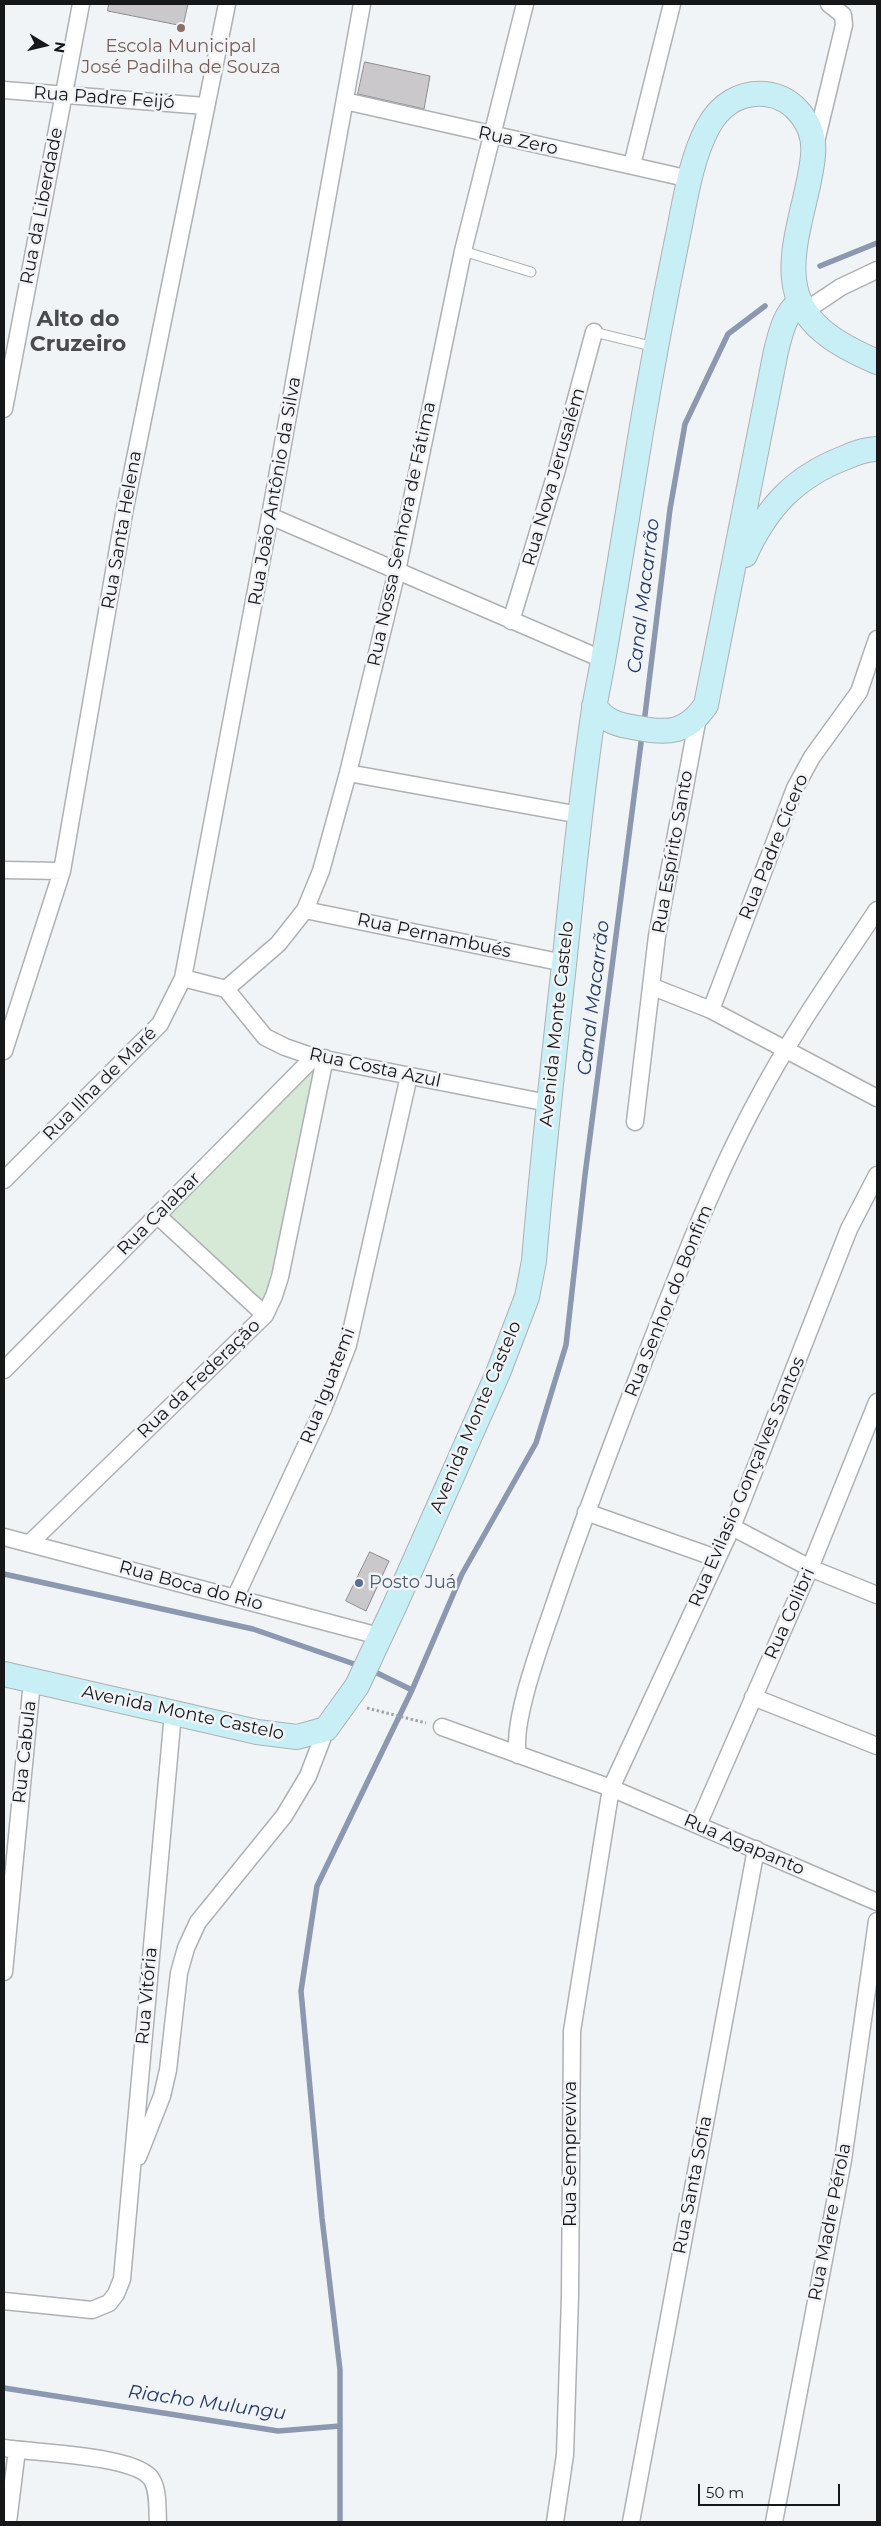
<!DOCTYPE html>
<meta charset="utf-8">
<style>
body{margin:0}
#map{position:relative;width:881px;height:2526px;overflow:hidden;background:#f1f4f7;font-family:Montserrat,sans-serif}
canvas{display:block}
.frame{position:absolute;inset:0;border:5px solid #161718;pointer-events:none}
.north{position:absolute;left:20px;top:20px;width:50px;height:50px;-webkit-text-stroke:4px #f1f4f7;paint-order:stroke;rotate:99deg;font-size:14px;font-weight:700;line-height:20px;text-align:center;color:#161718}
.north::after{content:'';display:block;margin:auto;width:18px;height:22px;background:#161718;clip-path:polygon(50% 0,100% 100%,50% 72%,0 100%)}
.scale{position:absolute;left:698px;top:2484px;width:142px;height:22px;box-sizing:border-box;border:2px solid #161718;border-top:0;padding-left:6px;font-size:15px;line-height:18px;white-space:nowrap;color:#161718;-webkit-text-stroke:4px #f1f4f7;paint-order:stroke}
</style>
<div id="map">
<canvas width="881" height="2526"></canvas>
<div class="frame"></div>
<div class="north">N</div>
<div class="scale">50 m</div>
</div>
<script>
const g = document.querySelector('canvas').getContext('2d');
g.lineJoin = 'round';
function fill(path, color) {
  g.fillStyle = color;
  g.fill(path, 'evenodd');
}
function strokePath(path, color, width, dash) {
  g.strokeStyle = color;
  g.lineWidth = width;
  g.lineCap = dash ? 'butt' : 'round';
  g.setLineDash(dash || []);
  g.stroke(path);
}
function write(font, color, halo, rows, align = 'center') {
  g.font = font + ' Montserrat,sans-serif';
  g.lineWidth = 5;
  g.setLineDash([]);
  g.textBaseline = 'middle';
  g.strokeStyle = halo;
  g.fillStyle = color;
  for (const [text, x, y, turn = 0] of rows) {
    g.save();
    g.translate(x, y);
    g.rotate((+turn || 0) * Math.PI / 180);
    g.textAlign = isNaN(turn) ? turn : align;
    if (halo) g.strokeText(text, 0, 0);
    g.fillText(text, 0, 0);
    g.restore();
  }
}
const green = new Path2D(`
 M316,1063l-52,244 -97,-91z`);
const stream = new Path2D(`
 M820,266l57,-23
 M644,723l26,-214 15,-85 43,-90 37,-28
 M4,1574l249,55 107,37
 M371,1670l41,20
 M4,2388l274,43 62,-5
 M340,2522v-152l-18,-152 -21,-227 16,-105 95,-196 50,-116 74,-131 30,-98 19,-170 57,-440`);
const building = new Path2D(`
 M109,4h79l-5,22 -75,-15z
 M365,62l65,14 -6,33 -66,-15z
 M370,1552l19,9 -23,50 -20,-10z`);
const path = new Path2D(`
 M367,1708l59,15`);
const lane = new Path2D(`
 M463,251l68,21
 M594,332l61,15`);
const street = new Path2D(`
 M4,90l201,16
 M345,101l345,78
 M815,146l29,-121 -1,-10 -14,-11
 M632,165l40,-161
 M805,311l36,-24 36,-17
 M4,409l77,-405
 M270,516l334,144
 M511,621l45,-148 38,-141
 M348,773l232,42
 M4,870l58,1
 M305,910l259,53
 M183,978l43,11 52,-45 27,-34 16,-39 27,-98 49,-202 66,-320 62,-247
 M653,987l58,23 166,88
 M226,989l39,48 20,10 29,10 234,46
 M711,1010l84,-222 17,-31 47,-65 18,-53
 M4,1051l58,-180 63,-363 102,-504
 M635,1122l22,-186 41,-219
 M4,1180l156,-156 23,-46 87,-462 92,-512
 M158,1216l107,99
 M4,1370l310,-313
 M586,1512l130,46
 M732,1527l78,41 67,27
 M4,1537l375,99
 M30,1543l235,-228 9,-19 6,-19 45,-219
 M235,1598l88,-189 25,-64 61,-269
 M753,1697l124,49
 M442,1727l169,61 266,114
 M518,1755c-7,-34 25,-117 37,-153 29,-86 62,-171 95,-257 32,-82 64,-165 106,-243 35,-67 79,-129 121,-192
 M698,1825l112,-257 67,-166
 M4,1972l28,-291
 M138,2157l24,-61 6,-26 11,-97 7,-25 12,-26 86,-106 24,-40 18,-47
 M4,2301l88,9 17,-7 7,-9 6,-15 51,-566
 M4,2448c32,5 126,7 146,29 9,11 7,32 8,45
 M8,2522l9,-72
 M555,2522l10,-67 5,-159 2,-265 39,-243 121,-261 117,-298 28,-54
 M631,2522l125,-673
 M774,2522l69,-362 34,-239`);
const secondary = new Path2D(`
 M745,555c22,-48 50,-78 99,-97 11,-5 21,-9 33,-9
 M594,706c12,16 24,19 44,22 30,6 49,5 68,-23l70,-354c5,-19 8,-36 24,-50
 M4,1674l253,58 40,5 29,-8 31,-43 38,-81 103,-232 29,-76 7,-36c8,-99 19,-197 30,-296 9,-85 17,-171 30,-256 3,-18 7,-36 10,-54 13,-74 25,-149 37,-223 11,-65 23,-129 36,-192 8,-38 13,-79 31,-113 12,-22 32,-35 57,-33 30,3 51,32 48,61 -3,42 -29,97 -16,139 11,36 48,54 80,68`);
const markers = [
 [181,28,5,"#8d6e63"],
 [359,1583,5,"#5c6f8a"]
];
const educationNames = [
 ["Escola Municipal",181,47],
 ["José Padilha de Souza",181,68]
];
const streetNames = [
 ["Rua Padre Feijó",104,98,4],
 ["Rua Zero",518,141,12],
 ["Rua da Liberdade",42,206,-79],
 ["Rua Nova Jerusalém",554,477,-74],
 ["Rua João Antônio da Silva",275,491,-80],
 ["Rua Santa Helena",122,530,-80],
 ["Rua Nossa Senhora de Fátima",402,534,-78],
 ["Rua Padre Cícero",774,847,-68],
 ["Rua Espírito Santo",673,852,-80],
 ["Rua Pernambués",434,936,12],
 ["Avenida Monte Castelo",557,1024,-84],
 ["Rua Costa Azul",375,1068,12],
 ["Rua Ilha de Maré",100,1084,-45],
 ["Rua Calabar",159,1214,-45],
 ["Rua Senhor do Bonfim",669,1301,-68],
 ["Rua da Federação",199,1379,-44],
 ["Rua Iguatemi",328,1386,-69],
 ["Avenida Monte Castelo",476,1417,-67],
 ["Rua Evilasio Gonçalves Santos",747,1482,-67],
 ["Rua Boca do Rio",191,1586,15],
 ["Rua Colibri",790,1614,-66],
 ["Avenida Monte Castelo",183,1713,12],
 ["Rua Cabula",25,1752,-84],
 ["Rua Agapanto",744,1845,23],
 ["Rua Vitória",147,1996,-85],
 ["Rua Sempreviva",571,2154,-90],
 ["Rua Santa Sofia",693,2185,-79],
 ["Rua Madre Pérola",830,2222,-79]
];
const serviceNames = [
 ["Posto Juá",369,1583]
];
const waterNames = [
 ["Canal Macarrão",644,596,-83],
 ["Canal Macarrão",594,998,-83],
 ["Riacho Mulungu",207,2403,8]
];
const districtNames = [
 ["Alto do",78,320],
 ["Cruzeiro",78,345]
];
fill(green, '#d6e8d6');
strokePath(stream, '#8c98af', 5.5);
fill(building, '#cac8cb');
strokePath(building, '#8d8b8f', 1);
strokePath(lane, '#aeb1b4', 11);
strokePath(street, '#aeb1b4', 19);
strokePath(secondary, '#aeb1b4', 26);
strokePath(path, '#a2a4a6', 3, [2.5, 2.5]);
strokePath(lane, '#fff', 9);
strokePath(street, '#fff', 16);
strokePath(secondary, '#c7eff5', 24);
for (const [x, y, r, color] of markers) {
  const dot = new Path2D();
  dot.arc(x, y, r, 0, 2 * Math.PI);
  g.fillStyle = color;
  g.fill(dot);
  strokePath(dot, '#f1f4f7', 2);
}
write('18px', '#785e54', '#f1f4f7', educationNames);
write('18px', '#161718', '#f1f4f7', streetNames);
write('18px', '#4e5e75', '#f1f4f7', serviceNames, 'left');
write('italic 19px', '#253a64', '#f1f4f7', waterNames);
write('bold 22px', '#494b4e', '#f1f4f7', districtNames);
</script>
